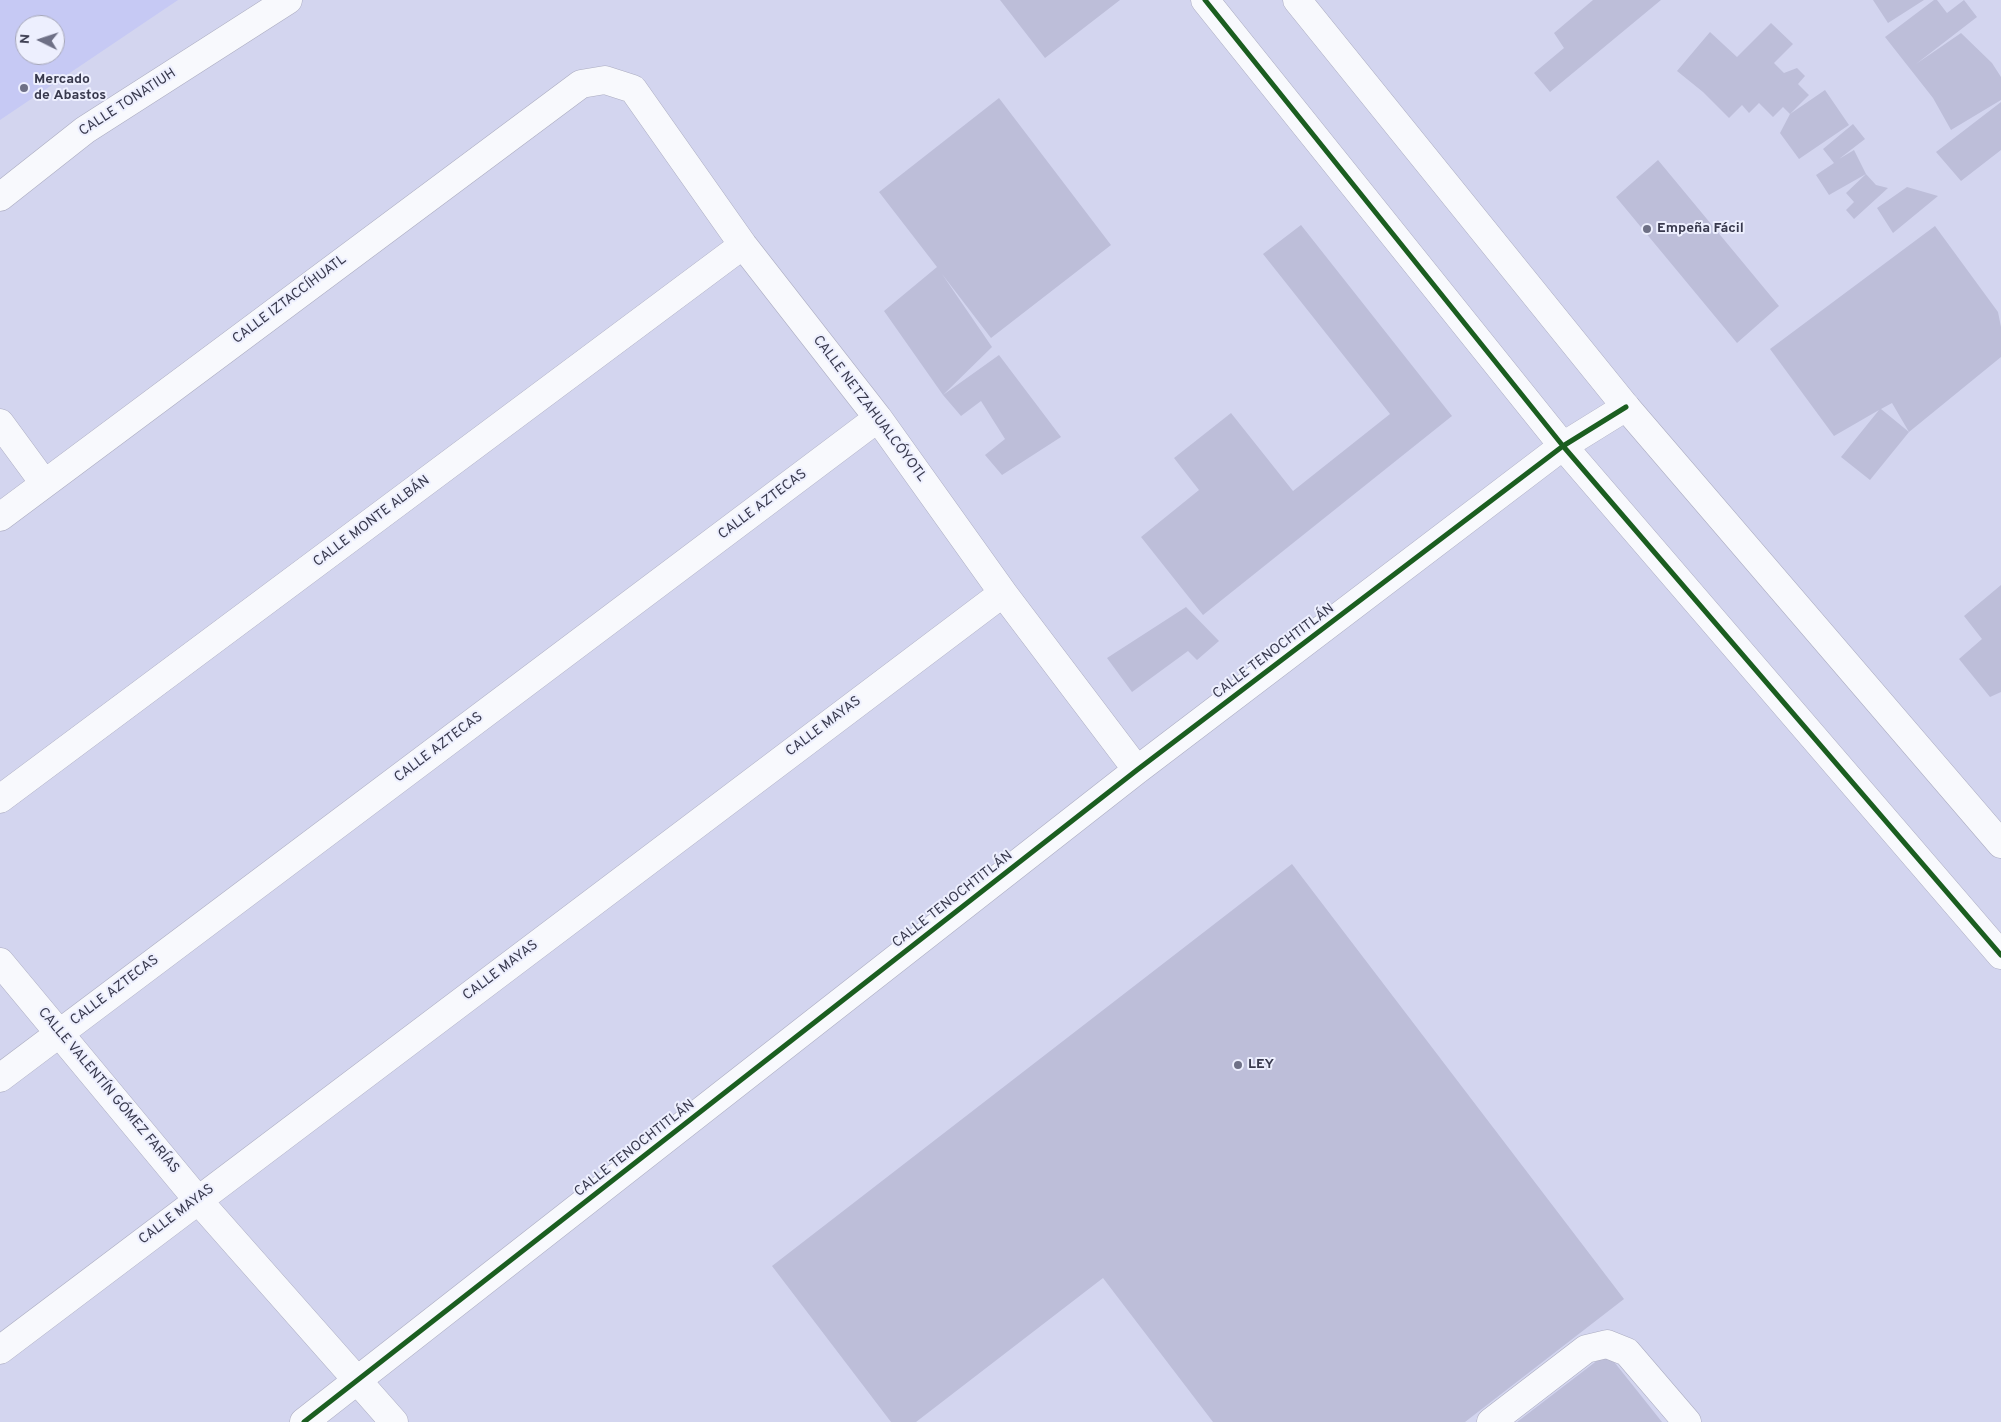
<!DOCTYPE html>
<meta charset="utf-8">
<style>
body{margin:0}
#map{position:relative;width:2001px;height:1422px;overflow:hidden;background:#d3d5ef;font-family:Overpass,sans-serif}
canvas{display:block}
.north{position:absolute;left:15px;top:15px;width:50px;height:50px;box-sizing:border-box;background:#edeffe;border:1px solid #a5a6b7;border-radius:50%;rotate:274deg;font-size:14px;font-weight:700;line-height:20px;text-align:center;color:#38394d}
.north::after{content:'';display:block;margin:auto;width:18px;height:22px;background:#6e7086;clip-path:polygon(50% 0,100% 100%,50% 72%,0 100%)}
</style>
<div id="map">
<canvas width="2001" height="1422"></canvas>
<div class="north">N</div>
</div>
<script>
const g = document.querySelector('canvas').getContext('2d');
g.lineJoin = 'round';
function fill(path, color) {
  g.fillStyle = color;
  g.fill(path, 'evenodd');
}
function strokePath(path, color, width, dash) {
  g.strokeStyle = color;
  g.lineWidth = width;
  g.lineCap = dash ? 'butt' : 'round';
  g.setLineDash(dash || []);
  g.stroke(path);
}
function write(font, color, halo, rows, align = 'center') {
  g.font = font + ' Overpass,sans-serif';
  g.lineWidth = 4;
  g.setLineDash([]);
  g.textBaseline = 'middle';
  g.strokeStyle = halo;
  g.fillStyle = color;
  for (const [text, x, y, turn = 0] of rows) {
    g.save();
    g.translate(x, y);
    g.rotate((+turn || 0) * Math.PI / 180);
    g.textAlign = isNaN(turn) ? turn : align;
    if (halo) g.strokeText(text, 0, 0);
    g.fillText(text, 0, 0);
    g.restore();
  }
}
const built = new Path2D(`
 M0,0h178l-178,120zM25,25h30v30h-30z`);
const building = new Path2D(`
 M1000,0h120l-75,58z
 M1593,0h68l-111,92 -16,-19 30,-25 -10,-15z
 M1873,0h51l-36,23z
 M1934,0h3l10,13 17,-13 13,17 -61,47 45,-31 31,30 9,14v23l-50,30 -18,-32 -48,-61z
 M1771,23l22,21 -19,19 10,10 13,-5 8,8 -7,8 11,11 -19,19 -7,-7 -10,10 -14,-14 -10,10 -7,-8 -13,13 -26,-26 -26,-21 33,-39 27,25z
 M1825,90l24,35 -50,34 -19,-26 10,-19z
 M999,98l112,147 -120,93 -49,-64 50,73 -49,48 -59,-84 53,-44 -58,-75z
 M2001,102v48l-40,31 -25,-29z
 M1853,124l12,15 -26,20 15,-9 12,24 -37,21 -13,-20 18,-12 -11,-14z
 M1658,160l121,146 -42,37 -121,-146z
 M1866,174l10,11 12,3 -34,31 -8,-9 8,-8 -8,-9z
 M1907,187l31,9 -45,37 -16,-25z
 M1301,225l151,191 -249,199 -62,-78 58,-47 -25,-32 57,-45 62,78 97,-77 -127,-160z
 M1935,226l63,86 3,15v30l-92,75 -39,48 -29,-23 38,-47 -45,26 -64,-87zM1892,403l17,29 -28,-23z
 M999,355l62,82 -59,38 -17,-20 20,-16 -24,-38 -20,15 -18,-21z
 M2001,585v107l-11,5 -31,-38 23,-20 -18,-23z
 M1186,607l33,34 -22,19 -9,-9 -56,41 -25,-34z
 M1292,864l332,435 -159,123h-252l-110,-144 -187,144h-25l-119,-156z
 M1607,1353l55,69h-145z`);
const street = new Path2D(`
 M0,197l85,-67 203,-130
 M0,423l44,60
 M0,517l581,-433 24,-4 28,9 110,156 135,173 125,175 134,177
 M0,799l743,-554
 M0,962l197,237 197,223
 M0,1078l878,-660
 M0,1350l1003,-757
 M304,1422l833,-652 426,-324 63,-39
 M1491,1422l95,-73 21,-5 20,8 60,70`);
const primary = new Path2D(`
 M1205,0l358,446 438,509
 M1297,0l329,407 375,437`);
const cycleway = new Path2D(`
 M1205,0l358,446 438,509
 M304,1422l833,-652 426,-324 63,-39`);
const markers = [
 [24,88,5,"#6e7086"],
 [1647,229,5,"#6e7086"],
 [1238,1065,5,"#6e7086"]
];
const poiNames = [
 ["Mercado",34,80],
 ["de Abastos",34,96],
 ["Empeña Fácil",1657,229],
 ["LEY",1248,1065]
];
const streetNames = [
 ["CALLE TONATIUH",128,103,-33],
 ["CALLE IZTACCÍHUATL",290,300,-37],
 ["CALLE NETZAHUALCÓYOTL",869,409,53],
 ["CALLE AZTECAS",763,505,-37],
 ["CALLE MONTE ALBÁN",372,522,-37],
 ["CALLE TENOCHTITLÁN",1274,652,-37],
 ["CALLE MAYAS",824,727,-37],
 ["CALLE AZTECAS",439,748,-37],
 ["CALLE TENOCHTITLÁN",953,900,-38],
 ["CALLE MAYAS",501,971,-37],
 ["CALLE AZTECAS",115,991,-37],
 ["CALLE VALENTÍN GÓMEZ FARÍAS",108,1091,50],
 ["CALLE TENOCHTITLÁN",635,1149,-38],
 ["CALLE MAYAS",177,1215,-37]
];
fill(built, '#c6c9f4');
fill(building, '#bdbed9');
strokePath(street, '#abacc0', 29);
strokePath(primary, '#abacc0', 29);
strokePath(street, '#f8f9fd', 28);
strokePath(primary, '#f8f9fd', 28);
strokePath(cycleway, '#1b5e20', 5);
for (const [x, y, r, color] of markers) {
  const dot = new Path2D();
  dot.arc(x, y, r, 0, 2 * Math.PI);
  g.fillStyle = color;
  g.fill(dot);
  strokePath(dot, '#edeffe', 2);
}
write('bold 14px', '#38394d', '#edeffe', poiNames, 'left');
write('14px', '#38394d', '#edeffe', streetNames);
</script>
